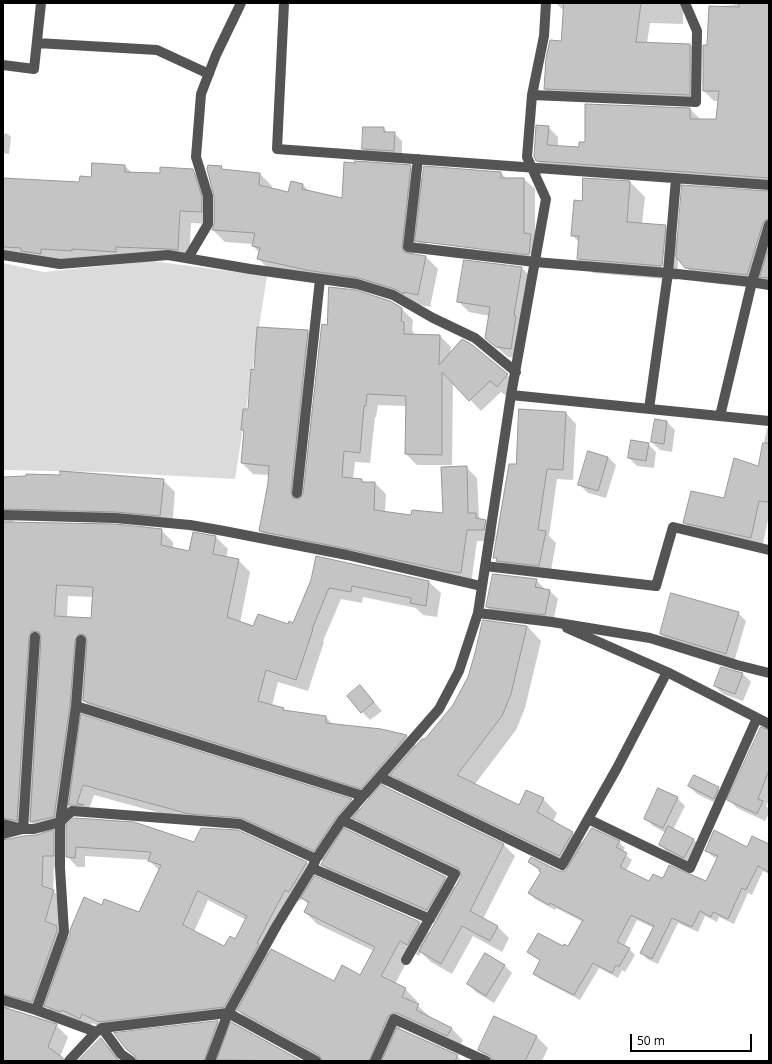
<!DOCTYPE html>
<style>
body{margin:0}
#map{position:relative;width:772px;height:1064px;overflow:hidden;background:#fff;font-family:"Open Sans",sans-serif}
canvas{display:block}
.frame{position:absolute;inset:0;border:4px solid #000;pointer-events:none}
.scale{position:absolute;left:630px;top:1034px;width:122px;height:18px;box-sizing:border-box;border:2px solid #000;border-top:0;padding-left:5px;font-size:12px;line-height:14px;white-space:nowrap;color:#000;-webkit-text-stroke:3px #fff;paint-order:stroke}
</style>
<div id="map">
<canvas width="772" height="1064"></canvas>
<div class="frame"></div>
<div class="scale">50 m</div>
</div>
<script>
const g = document.querySelector('canvas').getContext('2d');
g.lineJoin = 'round';
function fill(path, color) {
  g.fillStyle = color;
  g.fill(path, 'evenodd');
}
function strokePath(path, color, width, dash) {
  g.strokeStyle = color;
  g.lineWidth = width;
  g.lineCap = dash ? 'butt' : 'round';
  g.setLineDash(dash || []);
  g.stroke(path);
}
const green = new Path2D(`
 M152,261l115,15 -32,203 -133,-7 -99,-2v-207l41,9z`);
const shadow = new Path2D(`
 M556,3h127v21l-33,-1 -3,20 43,2 10,10 -1,50 -144,-6 -10,-10 17,-47 2,-33h-2z
 M734,3h35v184l-222,-16 -10,-10 11,-34 10,10v10l22,1 6,-5v-38l104,4 10,10 17,1 2,-19h-5l-10,-10 4,-45 2,-39 24,-2z
 M383,128l5,5h6l8,8v18l-31,-3 -8,-8z
 M3,133l5,1 3,3 -2,17 -6,-1z
 M125,166l7,7 29,1 31,-4 12,12 9,28v14l-22,-1 -2,38 -62,-3v5l-124,-5v-79l77,4 12,-5z
 M410,166l13,13 78,-6 6,6h17l11,10v49l4,27 -112,-13 -11,-11 -2,14 12,2 12,12 -8,38 -14,-3 -44,-14 -102,-19 -12,-13 2,-5 -7,-7v-2l-28,-2 -12,-12 8,-63 3,4 36,3 12,12v3l17,4 3,-11 11,3 6,6 34,8zM427,242l107,12v2l-107,-12z
 M630,182l15,15 -3,27 23,2 13,13 91,-47v92l-5,-5 -2,10 -61,-7 -23,-23 -1,21 -84,-7 -15,-14 1,-17 -7,-7 11,-33zM663,238h2l-2,33h-2z
 M522,268l11,11 -11,80 -14,-2 -22,-19 4,-22 -21,-4 -11,-11z
 M402,309l11,11 -1,10 3,5 25,1 11,11 -1,7 21,-10 36,31 11,10 -10,12 -7,-5 -20,19 -28,-29 -1,83h-35l-11,-11 1,-48 -29,-1 -2,12h-1l-5,46 -15,-1 -2,17 8,1 3,3h11l11,11 -1,18 27,5 32,-3 22,-47 11,11 2,39 3,3 3,1 11,11 -1,9h-18l-6,43 -200,-42 -11,-11 9,-56 -16,-1 -11,-11 3,-30 -3,-4 7,-19 6,-39 53,-40 10,11 -16,156 2,-4 24,-168z
 M566,413l10,11 -3,56 -16,-1 -8,57 7,7 -6,33 -42,-5 -14,-14z
 M667,422l8,8 -3,22 -12,-2 -8,-8z
 M767,428h2v87l-7,33 -67,-15 -11,-11 41,-22 34,-33z
 M648,444l8,8 -2,16 -17,-2 -8,-8z
 M608,457l8,8 -10,33 -18,-5 -8,-8z
 M3,478l160,2 12,12 -3,35 -44,-4 -113,-3 -5,3 151,7 12,12v7l17,3 4,-19 22,4 12,12 -2,9 12,2 12,12 -10,51 14,5 34,-2 5,-2 19,-44 117,2 12,11 -4,24 -14,-2 -7,-7 -53,-11 -1,6 -21,-4 -18,42 1,1 -16,49 -30,-9 -6,23 11,4 4,3 39,5 7,8 48,5 26,6 10,10 8,-6 102,-114 14,15 -16,67 -9,22 -41,54 44,22 24,-7 14,14 -4,9 20,11 10,11 36,-2 6,6 -3,4 10,8 -6,11 23,12 13,-4 44,3 12,-23 -6,-3 -6,-6 42,-2 21,-3v29l-6,-3 -11,24 -4,-2 -14,31 -15,-7 -2,5 -12,-6 -7,16 -20,-9 -20,41 -11,-5 -5,-6 12,-25 -17,-8 -13,26 5,3 6,6 -10,17 -3,-2 -4,8 -19,-10 -19,32 -40,-21 -6,-6 7,-12 -7,-4 -6,-5 40,-4 15,-26 -27,-14 -1,2 -20,-11 -6,-6 12,-21 -12,-10 30,10h7l2,-5 -162,-78 -13,-13 -9,11 120,58 11,11 -32,63 15,8 11,11 -7,14 -29,-16 -21,38 -21,-12 -10,-10 -2,4 -7,-4 -17,32 10,5 12,12 -1,3 14,13 -1,1 22,10 12,12 -4,7 -57,-22 -3,5 58,26 5,5h-141l-71,-39 -12,-12 -4,6 -124,16 -18,-9 -2,5 -35,-12 -9,-10 -2,7 -34,-6 -1,3 47,15 12,12 -8,20 4,4h-61zM68,596l25,1 -1,22 -25,-1zM82,699l14,14 274,86 -9,11 -10,-10 -270,-85zM94,795l106,29 54,5 70,32 -2,4 11,10 104,45 -7,13 -10,-10 -106,-46 3,-4 -10,-10 -69,-32 -44,13 -119,-25 -9,8 3,-23 12,12 7,-4zM355,819l10,10 97,46v2l-6,11 -11,-10 -99,-48zM29,820l14,14 -34,6 -1,-2 20,-6zM68,828v29l9,10h8v-11l64,4 10,10 -19,43 -37,-7 -34,33 -11,-11 7,-26 -12,-11 1,-24 11,1v-25l-12,-12zM302,898l7,7 -4,7 12,12 57,27 -13,25 -26,6 -66,-27 -2,-3 28,-53 5,2zM208,900l38,20 -10,21 -11,6 -31,-15z
 M536,580l8,8v2l6,1 8,8 -5,23 -58,-7 -8,-8z
 M738,613l8,8 -12,41 -65,-20 -8,-8z
 M743,674l8,8 -8,19 -20,-7 -8,-8z
 M368,695l14,16 -12,9 -22,-23z
 M769,732v68l-3,6 3,3v4l-4,8 -28,-13 -8,-8z
 M689,786l29,2 8,8 -4,10 -25,-12z
 M677,798l8,8 -12,24 20,9 8,8 -9,18 -24,-12 -8,-8 6,-12 -13,-7 -8,-8z
 M504,965l8,8 -18,30 -18,-11 -8,-8z
 M218,1022l11,11 3,-9 68,37h-162l-22,-27z
 M536,1036l12,12 -6,13h-52l-11,-11z
 M101,1039l12,12 7,10h-40z`);
const building = new Path2D(`
 M564,3h77l-5,39 54,2v51l-146,-6 2,-31 4,-18 11,1z
 M739,3h30v175l-233,-17 -2,-5 2,-31 13,1 -2,19 32,2v-5h6v-38l105,4v11h26l3,-28h-16v-46h4l2,-39 30,1z
 M363,127h21v5h11l-1,19 -32,-2z
 M355,161l56,4 -9,82 2,5 3,1 19,3 -8,39 -14,-3v2l-9,-5 -36,-11 -53,-8 -49,-11 3,-11 -8,-2 3,-13 -43,-3 2,-6v-28l-7,-27 1,-4 14,1 -1,3 39,4 -1,12 29,7 3,-11 12,3 -1,5 40,9 2,-36 10,1z
 M92,163l33,2v7l35,1v-6l33,2 9,28v15l-22,-1 -2,39 -9,-1 -53,-2v5l-44,-3v2l-31,-2v5l-20,-3v-3l-18,-1v-69l76,4 1,-6 11,1z
 M424,166l77,6v6h23v55l7,1 -2,21 -114,-14z
 M583,178l47,3 -3,41 39,3 -4,41 -85,-7 2,-23h-8l3,-36 8,1z
 M682,185l87,6v28l-4,1 -2,3 -16,52 -62,-7 -9,-11z
 M769,248v30l-9,-1z
 M464,260l58,7 -8,48 2,1 -5,33 -15,-2 -11,-9 5,-31 -33,-5z
 M329,287l27,3 34,11 12,7 -1,13 3,1v12l36,1 -1,30 23,-26 9,5 37,30 -11,13 -7,-6 -21,20 -27,-29v83l-37,-1 1,-58 -39,-2 -1,12h-2l-4,47 -16,-2 -2,26 20,2v3h13l-1,28 37,5 1,-5 31,3 -2,-46 26,-1 1,47h8v5l10,2 -2,10h-17l-6,43 -14,-2 -99,-22 -89,-18 9,-48 1,-17 -28,-3 3,-33h-3l2,-21h5l3,-40 3,1 3,-43 51,3 -17,162 2,6 6,1 4,-5 18,-163 1,-7 5,1z
 M519,409l47,3 -3,58 -16,-1 -9,61 8,1 -7,35 -43,-5 1,-3h-4l16,-94h7z
 M655,419l12,2 -3,23 -13,-2z
 M631,440l18,3 -3,18 -18,-3z
 M763,443h6v59l-10,-1 -8,37 -68,-15 8,-32 33,7 10,-40 24,8z
 M588,451l20,6 -10,34 -20,-6z
 M60,471l104,8 -4,37 -45,-4 -112,-3v-32l23,-1v-2l34,1z
 M3,522l112,2 47,5 -1,16 28,6 4,-19 23,4 -3,18 26,5 -12,58 26,9 5,-12 30,10 1,-3 4,2 18,-43 5,-24 113,25 -3,25 -16,-3 1,-5 -59,-12 -1,6 -22,-4 -17,41h1l-17,51 -30,-10 -8,31 26,7 -1,2 43,6v7l55,6 26,6 -46,54 -278,-88 4,-61 -2,-5 -6,-1 -4,6 -5,65 -16,112 -24,5 11,-185 -2,-5 -7,-1 -3,6 -12,184 -14,-3zM57,585l36,2 -2,31 -36,-2z
 M493,574l44,5 -2,8 15,3 -5,25 -59,-8z
 M671,593l68,19 -13,42 -66,-20z
 M483,620l44,6 -16,68 -9,22 -45,59 62,30 7,-15 18,8 -7,14 36,20 -14,24 -169,-81 32,-36h3l28,-34 15,-28 7,-24z
 M721,667l22,6 -8,21 -21,-8z
 M360,685l14,17 -13,11 -14,-17z
 M81,714l271,85 -15,17 -23,35 -72,-33 -53,-4 -106,-29 -6,18 7,2h-15z
 M761,727l8,3v40l-11,29 5,2 -6,13 -30,-14z
 M694,775l25,12 -5,12 -26,-13z
 M381,785l123,59 -34,67 28,15 -8,15 -28,-15 -21,38 -22,-13 42,-74v-4l-3,-5 -105,-50z
 M658,788l20,9 -15,31 -19,-9z
 M74,818l60,4 60,20 7,-14 37,2 69,32 -18,30 -4,-2 -28,53 2,1 -35,63 -125,15 -17,-8 -2,5 -18,-9 -1,2 -17,-6 26,-72v-4l14,-33 18,8 2,-6 35,13 22,-47 -13,-4 3,-9 -75,-5 -1,11 -9,-1v-32zM198,891l49,25 -12,23 -5,-3 -6,10 -41,-21z
 M668,826l26,13 -10,19 -25,-13z
 M344,828l102,49 -19,33 -106,-45z
 M592,828l28,13 -4,6 11,6 -7,14 29,14 4,-7 9,4h1l6,-13 37,16 12,-25 -13,-5 9,-21 33,17 5,-11 17,8v28l-11,-6 -12,24 -4,-2 -14,31 -15,-7 -2,5 -11,-6 -8,16 -20,-9 -20,41 -12,-6 14,-27 -23,-11 -14,27 13,6 -11,19 -3,-2 -4,8 -19,-10 -19,32 -41,-21 7,-14 -13,-8 11,-19 25,13 1,-2 4,2 15,-26 -33,-17 -1,2 -21,-12 13,-21 -2,-1 1,-2 -12,-7 3,-5 28,14h6z
 M54,830v26h-11l-1,30 12,4 -9,31 12,5v5l-25,71 -29,-8v-154l21,-4 12,-1z
 M315,876l105,46 -13,23 -7,-4 -19,35 25,12 -4,9 17,7 -3,6 36,18 -5,8 -50,-23h-4l-5,3 -19,45h-47l-3,-6 -82,-45 34,-61 63,32 8,-16 18,10 15,-28 -71,-35 5,-10 -8,-4z
 M485,953l20,12 -19,31 -19,-12z
 M3,1007l54,17 -9,23 15,11v3h-60z
 M494,1016l43,20 -12,25h-31l-5,-6 -11,-5z
 M218,1021l-14,40h-67l-2,-5 -9,-7 -12,-16z
 M231,1022l71,39 -85,-1z
 M397,1028l61,27 -3,6h-73z
 M101,1038l15,20 4,3h-42z`);
const minor = new Path2D(`
 M284,3l-7,146 492,36
 M37,43l120,7 52,24
 M3,65l31,4 7,-66
 M532,95l164,7 1,-71 -12,-28
 M418,159l-10,88 127,15 133,11 84,9 17,3
 M3,255l57,9 108,-9 82,14 107,15 36,11 40,23 42,20 41,34
 M188,258l20,-34v-28l-12,-39 5,-63 15,-39 25,-52
 M511,395l258,26
 M649,409l19,-136 8,-94
 M720,416l32,-134 17,-57
 M297,493l23,-214
 M3,515l112,3 75,7 34,6 123,24 134,31
 M485,566l171,20 17,-59 96,23
 M478,613l74,9 98,16 87,27 32,8
 M567,628l100,44 102,52
 M76,706l287,90
 M380,777l182,88 55,-97 50,-96
 M588,819l102,49 67,-150
 M342,820l113,54 -49,86
 M3,824l20,5 12,-192
 M3,834l20,-5h11l26,-7 12,-11 168,13 76,35
 M312,868l118,51
 M3,1000l33,10 60,22
 M36,1010l28,-78 -4,-64v-46l16,-116 5,-66
 M102,1028l19,26 10,7
 M69,1061l27,-29 6,-4 126,-15 49,-88 35,-57 4,-9 26,-39 97,-111 20,-38 19,-58 33,-218 35,-196 -19,-42 5,-62 12,-59 2,-33
 M210,1061l18,-48 88,48
 M375,1061l19,-42 92,42`);
fill(green, '#dbdbdb');
fill(shadow, '#0003');
fill(building, '#c4c4c4');
strokePath(building, '#989898', 1);
strokePath(minor, '#545454', 10);
</script>
